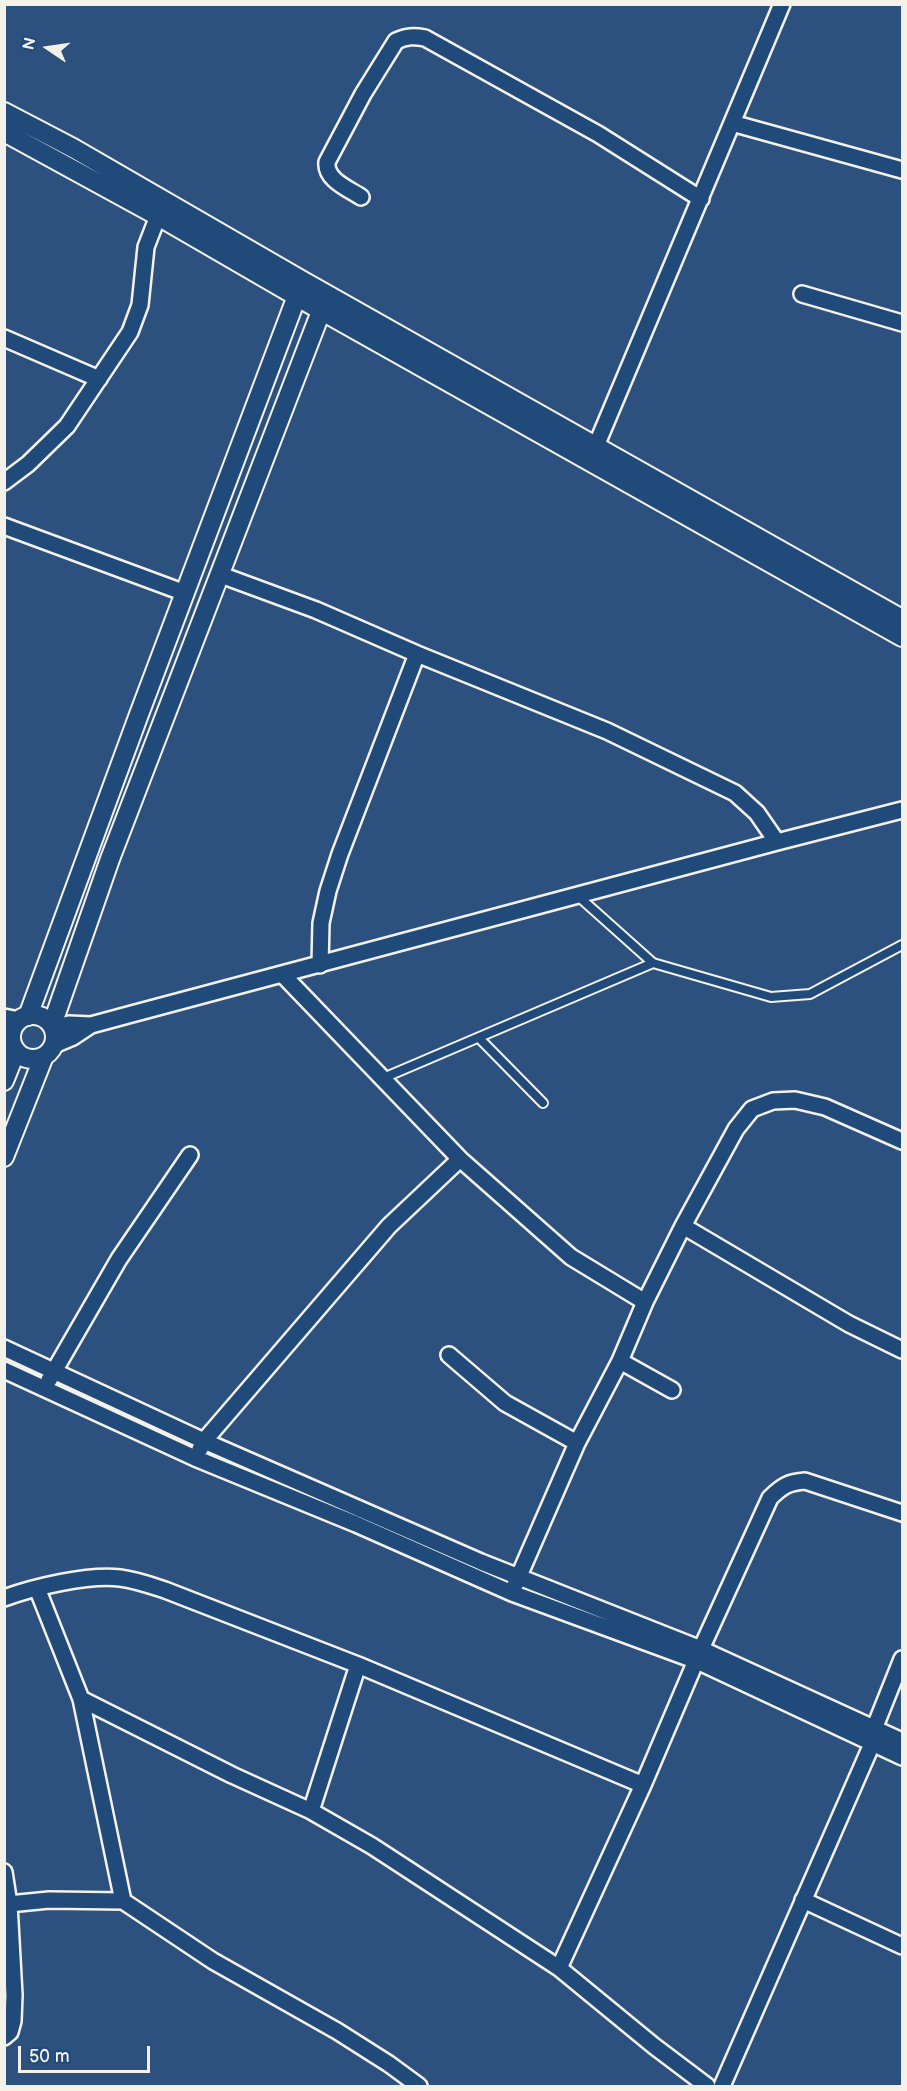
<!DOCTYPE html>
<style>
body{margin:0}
#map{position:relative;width:907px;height:2091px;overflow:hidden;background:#2d517f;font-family:"Balsamiq Sans",sans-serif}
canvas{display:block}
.frame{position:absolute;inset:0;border:6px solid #f4f1e8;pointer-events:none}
.north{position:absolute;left:18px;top:18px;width:60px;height:60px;-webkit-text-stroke:4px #1f4a7a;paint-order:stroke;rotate:283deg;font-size:16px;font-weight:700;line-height:24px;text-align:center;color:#f4f1e8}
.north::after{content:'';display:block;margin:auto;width:21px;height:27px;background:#f4f1e8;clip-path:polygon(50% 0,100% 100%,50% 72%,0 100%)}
.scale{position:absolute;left:18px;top:2046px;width:132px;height:27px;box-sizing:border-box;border:3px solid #f4f1e8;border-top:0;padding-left:8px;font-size:18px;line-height:21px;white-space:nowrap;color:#f4f1e8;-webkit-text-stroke:4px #1f4a7a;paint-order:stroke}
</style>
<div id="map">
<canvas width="907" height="2091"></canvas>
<div class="frame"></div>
<div class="north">N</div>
<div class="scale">50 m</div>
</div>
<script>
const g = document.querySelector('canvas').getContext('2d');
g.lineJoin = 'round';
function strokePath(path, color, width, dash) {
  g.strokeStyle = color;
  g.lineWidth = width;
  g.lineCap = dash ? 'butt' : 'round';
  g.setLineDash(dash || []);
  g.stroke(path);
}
const service = new Path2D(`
 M578,896l75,67 118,34 39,-3 92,-49
 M479,1038l64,65
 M381,1079l272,-116`);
const minor = new Path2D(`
 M732,123l170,47
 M361,197c-12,-8 -36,-17 -34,-35l36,-68 33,-53c11,-5 18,-5 29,-3l173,96 103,65
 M802,294l100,29
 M4,338l95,41
 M596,446l186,-442
 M4,482l24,-18 39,-38 63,-94 10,-27 6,-58 12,-31
 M4,526l181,67
 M221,575l95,35 101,44 190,77 128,62 22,20 20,29
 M320,965l1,-42 7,-32 12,-37 77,-200
 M283,975l177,184 111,98 74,45
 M4,1017l15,3
 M54,1028l15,-4 22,1 37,-10 649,-173 125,-32
 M4,1040l8,3
 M54,1045l19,-8 18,-12
 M683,1226l166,98 53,26
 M4,1348l200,93 277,121 220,87 201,92
 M449,1355l56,48 72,40
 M620,1361l52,29
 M4,1370l191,88 161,66 156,69 185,68 205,96
 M49,1380l70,-121 71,-104
 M200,1449l4,-8 185,-215 71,-67
 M515,1585l62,-142 43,-82 25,-59 38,-76 53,-97 16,-20 21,-8 22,-1 30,7 77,34
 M37,1588l44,111 42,202
 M4,1598c30,-11 85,-24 116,-20 16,2 30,7 45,12l193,75 285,120
 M81,1699l151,76 79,36 61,35 187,122 95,78 53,40
 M311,1811l47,-146
 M4,1872l5,32 5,91 -1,26 -3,11 -6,5
 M803,1900l99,46
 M9,1904l40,-4 74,1 90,60 124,70 52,33 30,22
 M559,1968l84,-183 58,-136 69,-151c12,-12 19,-16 35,-17l97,32
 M722,2086l150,-342 2,-15 28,-70`);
const tertiary = new Path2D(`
 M4,112l69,36 230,133 599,338
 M4,132l154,84 164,95 580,326
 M11 1037a22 22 0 1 1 44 0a22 22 0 1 1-44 0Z
 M28,1016l110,-299 162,-429
 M52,1025l58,-166 215,-558
 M4,1081l12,-30
 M4,1157l40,-101`);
strokePath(service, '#f4f1e8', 12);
strokePath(minor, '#f4f1e8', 20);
strokePath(tertiary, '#f4f1e8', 22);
strokePath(service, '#1f4a7a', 8);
strokePath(minor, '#1f4a7a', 15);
strokePath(tertiary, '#1f4a7a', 18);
</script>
